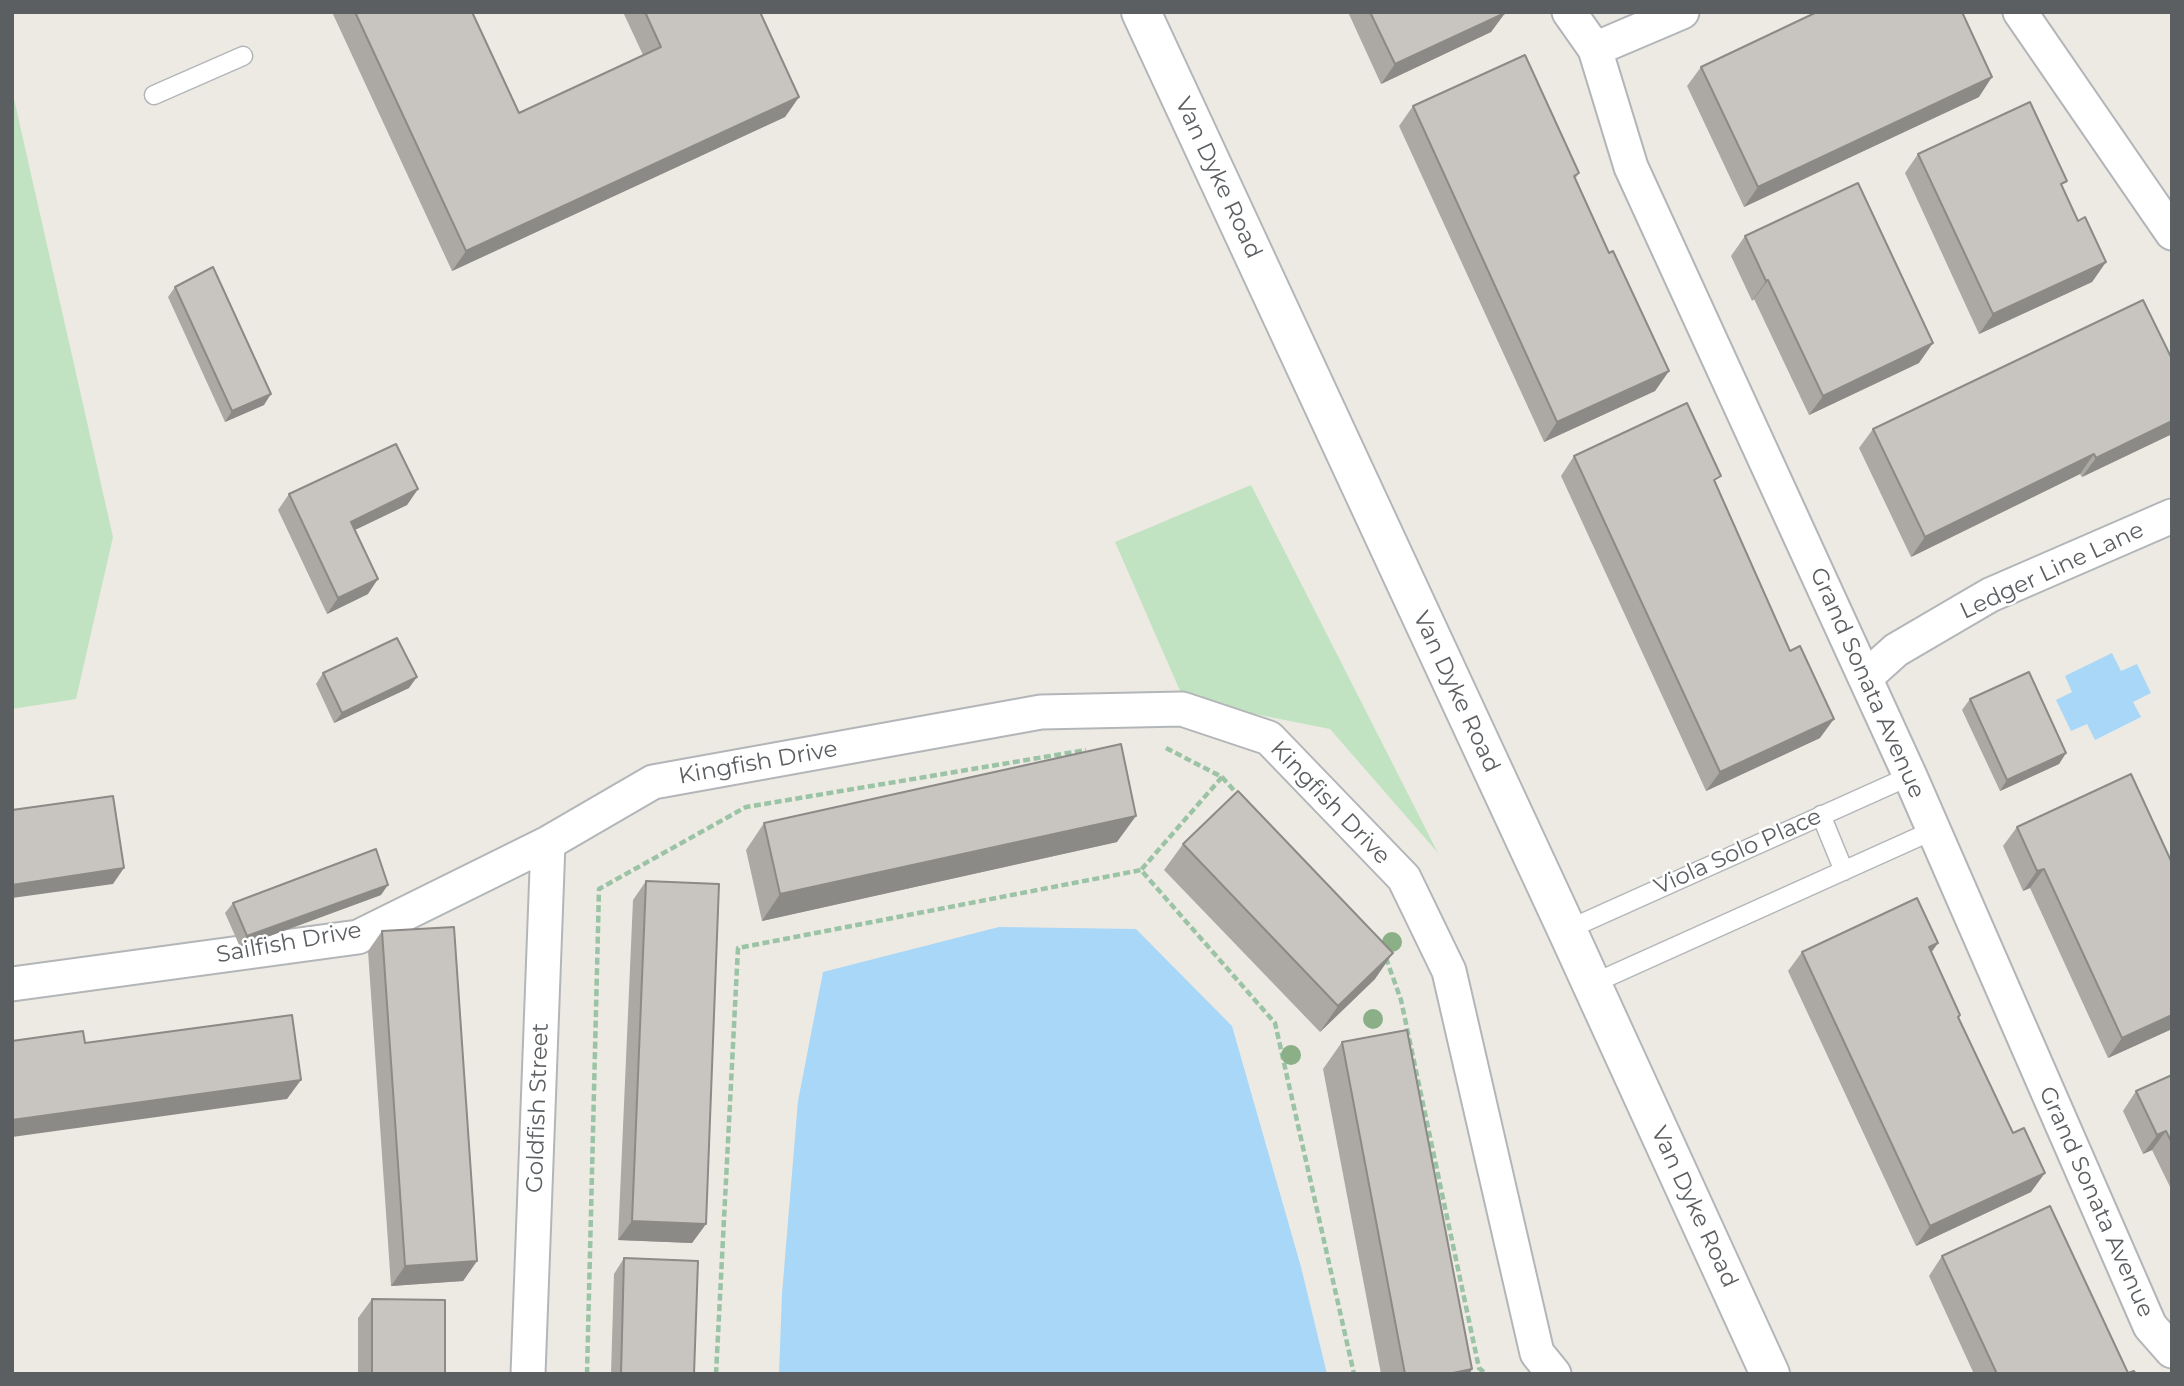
<!DOCTYPE html>
<style>
body{margin:0}
#map{position:relative;width:2184px;height:1386px;overflow:hidden;background:#edeae3;font-family:Montserrat,sans-serif}
canvas{display:block}
.frame{position:absolute;inset:0;border:14px solid #5b5f62;pointer-events:none}
</style>
<div id="map">
<canvas width="2184" height="1386"></canvas>
<div class="frame"></div>
</div>
<script>
const g = document.querySelector('canvas').getContext('2d');
g.lineJoin = 'round';
function fill(path, color) {
  g.fillStyle = color;
  g.fill(path, 'evenodd');
}
function strokePath(path, color, width, dash) {
  g.strokeStyle = color;
  g.lineWidth = width;
  g.lineCap = dash ? 'butt' : 'round';
  g.setLineDash(dash || []);
  g.stroke(path);
}
function write(font, color, halo, rows, align = 'center') {
  g.font = font + ' Montserrat,sans-serif';
  g.lineWidth = 5;
  g.setLineDash([]);
  g.textBaseline = 'middle';
  g.strokeStyle = halo;
  g.fillStyle = color;
  for (const [text, x, y, turn = 0] of rows) {
    g.save();
    g.translate(x, y);
    g.rotate((+turn || 0) * Math.PI / 180);
    g.textAlign = isNaN(turn) ? turn : align;
    if (halo) g.strokeText(text, 0, 0);
    g.fillText(text, 0, 0);
    g.restore();
  }
}
const green = new Path2D(`
 M12,90l101,447 -37,162 -64,10z
 M1251,485l187,368 -108,-124 -146,-29 -69,-158z`);
const water = new Path2D(`
 M2112,653l9,18 16,-7 14,29 -18,9 8,15 -46,23 -8,-16 -16,7 -15,-31 16,-8 -7,-16z
 M999,927l137,2 96,97 69,241 26,107h-548l3,-80 16,-193 25,-129z`);
const path = new Path2D(`
 M1166,748l56,29 17,19
 M1222,777l-81,93 134,153 79,351
 M1386,958l15,42 78,368 7,6
 M587,1374l12,-485 147,-82 340,-57
 M716,1374l22,-426 403,-78`);
const service = new Path2D(`
 M154,95l89,-39
 M1821,815l23,56
 M1567,930l343,-154
 M1592,984l342,-154`);
const minor = new Path2D(`
 M1569,12l26,37 36,118 279,609 240,550 22,25
 M2020,12l152,221
 M1595,49l87,-37
 M1865,678l31,-28 94,-55 182,-79
 M12,984l346,-47 190,-94 105,-61 388,-70 141,-3 87,29 135,140 45,93 88,382 17,21
 M528,1374l20,-531`);
const secondary = new Path2D(`
 M1141,12l426,918 203,444`);
const trees = [
 [1392,942],
 [1373,1019],
 [1291,1055]
];
const wall = new Path2D(`
 M332,12h140l47,101 124,-58 -20,-43h137l39,85 -14,20 -333,154z
 M1348,12h156l1,1 -14,19 -110,52z
 M1701,67l278,30 -235,110 -57,-121z
 M1413,106l166,67 -4,6 34,74 60,118 -14,20 -111,51 -145,-316z
 M1918,154l145,34 15,33 28,41 -14,20 -113,52 -74,-161z
 M1745,236l174,127 -110,52 -55,-116 -2,2 -21,-45z
 M175,287l89,118 -39,17 -57,-125z
 M2172,359v75l-90,43 -2,-3 -169,83 -52,-109 14,-19z
 M1574,456l141,28 105,254 -114,53 -145,-315z
 M418,489l-11,16 -52,25 13,64 -41,20 -49,-104 11,-16z
 M323,673l86,15 -75,35 -18,-39z
 M1970,699l96,54 -7,11 -59,27 -38,-81z
 M764,823l353,19 -355,79 -16,-71z
 M2017,827l155,202 -64,29 -78,-170 -7,3 -20,-45z
 M1183,844l192,135 -55,53 -156,-162z
 M646,881l60,343 -14,19 -74,-3 15,-340z
 M381,895l-141,52 -15,-34 8,-10z
 M382,931l95,330 -14,20 -72,5 -23,-335z
 M1938,943l-7,10 29,62 -1,3 72,174 -115,54 -128,-275 14,-19z
 M1342,1042l130,327 -3,5h-88l-58,-305z
 M2172,1075v116l-20,-41 -9,4 -20,-43 13,-20z
 M1942,1256l186,117 8,1h-162l-45,-98z
 M624,1258l70,116h-83l3,-100z
 M372,1299l73,75h-87v-56z`);
const shadedWall = new Path2D(`
 M1505,13l-14,19 -110,52 14,-20z
 M1992,77l-13,20 -235,110 14,-20z
 M799,97l-14,20 -333,154 14,-20z
 M2106,262l-14,20 -113,52 14,-20z
 M1768,280l-14,19 -2,2 14,-20z
 M1933,343l-14,20 -110,52 14,-19z
 M1669,371l-14,20 -111,51 13,-20z
 M271,394l-7,11 -39,17 7,-11z
 M2172,421v13l-90,43 14,-19z
 M2094,454l-14,20 -169,83 14,-20z
 M418,489l-11,16 -67,32 11,-15z
 M378,579l-10,15 -41,20 11,-16z
 M417,677l-8,11 -75,35 8,-10z
 M1834,719l-14,19 -114,53 14,-19z
 M2066,753l-7,11 -59,27 7,-11z
 M1136,816l-19,26 -355,79 18,-27z
 M124,868l-11,16 -101,14v-13z
 M2044,869l-14,19 -7,3 14,-20z
 M388,885l-7,10 -141,52 7,-11z
 M1938,943l-14,19 5,-15z
 M1393,953l-18,26 -55,53 18,-26z
 M2172,1015v14l-64,29 14,-20z
 M301,1080l-14,19 -275,38v-17z
 M2166,1131l-14,19 -9,4 14,-19z
 M2045,1173l-14,19 -115,54 14,-20z
 M632,1221l74,3 -14,19 -74,-3z
 M477,1261l-14,20 -72,5 14,-20z
 M1472,1369l-3,5h-21z`);
const building = new Path2D(`
 M355,12h117l47,101 142,-66 -16,-35h115l39,85 -333,154z
 M1370,12h134l1,1 -110,51z
 M1817,12h145l30,65 -234,110 -57,-120z
 M1525,55l54,118 -5,3 35,77 4,-2 56,120 -112,51 -144,-316z
 M2030,102l37,79 -6,3 17,37 7,-4 21,45 -113,52 -75,-160z
 M1858,183l75,160 -110,53 -55,-116 -2,1 -21,-45z
 M213,267l58,127 -39,17 -57,-124z
 M2143,300l29,59v62l-76,37 -2,-4 -169,83 -52,-108z
 M1687,403l34,73 -7,4 76,171 10,-5 34,73 -114,53 -146,-316z
 M396,444l22,45 -67,33 27,57 -40,19 -49,-104z
 M397,638l20,39 -75,36 -19,-40z
 M2029,672l37,81 -59,27 -37,-81z
 M1121,744l15,72 -356,78 -16,-71z
 M2131,774l41,89v152l-50,23 -78,-169 -7,2 -20,-44z
 M1238,791l155,162 -55,53 -155,-162z
 M113,796l11,72 -112,17v-75z
 M376,849l12,36 -141,51 -14,-33z
 M646,881l73,3 -13,340 -74,-3z
 M1917,898l21,45 -9,4 31,68 -2,2 55,116 11,-5 21,45 -115,53 -128,-274z
 M454,927l23,334 -72,5 -23,-335z
 M292,1015l9,65 -289,40v-79l71,-10 2,12z
 M1407,1030l65,339 -24,5h-43l-63,-332z
 M2172,1075v68l-6,-12 -9,4 -21,-44z
 M2050,1206l78,167 6,-2 2,3h-139l-55,-118z
 M624,1258l74,3 -4,113h-73z
 M372,1299l73,1v74h-73z`);
const streetNames = [
 ["Van Dyke Road",1218,178,65],
 ["Ledger Line Lane",2052,571,-25],
 ["Grand Sonata Avenue",1867,683,66],
 ["Van Dyke Road",1456,692,65],
 ["Kingfish Drive",758,763,-10],
 ["Kingfish Drive",1330,803,46],
 ["Viola Solo Place",1738,852,-24],
 ["Sailfish Drive",289,943,-10],
 ["Goldfish Street",538,1108,-88],
 ["Grand Sonata Avenue",2096,1202,66],
 ["Van Dyke Road",1694,1207,65]
];
fill(green, '#c2e3c1');
fill(water, '#a8d7f8');
strokePath(service, '#b3b6b9', 21);
strokePath(minor, '#b3b6b9', 37);
strokePath(secondary, '#b2b6b9', 42);
strokePath(path, '#9bc3a5', 4.5, [7, 3.5]);
strokePath(service, '#fff', 18);
strokePath(minor, '#fff', 33);
strokePath(secondary, '#fff', 38);
g.fillStyle = '#8bb088';
for (const [x, y] of trees) {
  g.beginPath();
  g.arc(x, y, 10, 0, 2 * Math.PI);
  g.fill();
}
fill(wall, '#aca9a5');
fill(shadedWall, '#8c8a86');
fill(building, '#c8c5c0');
strokePath(building, '#8c8a86', 2);
write('23px', '#5b5f62', '#fff', streetNames);
</script>
